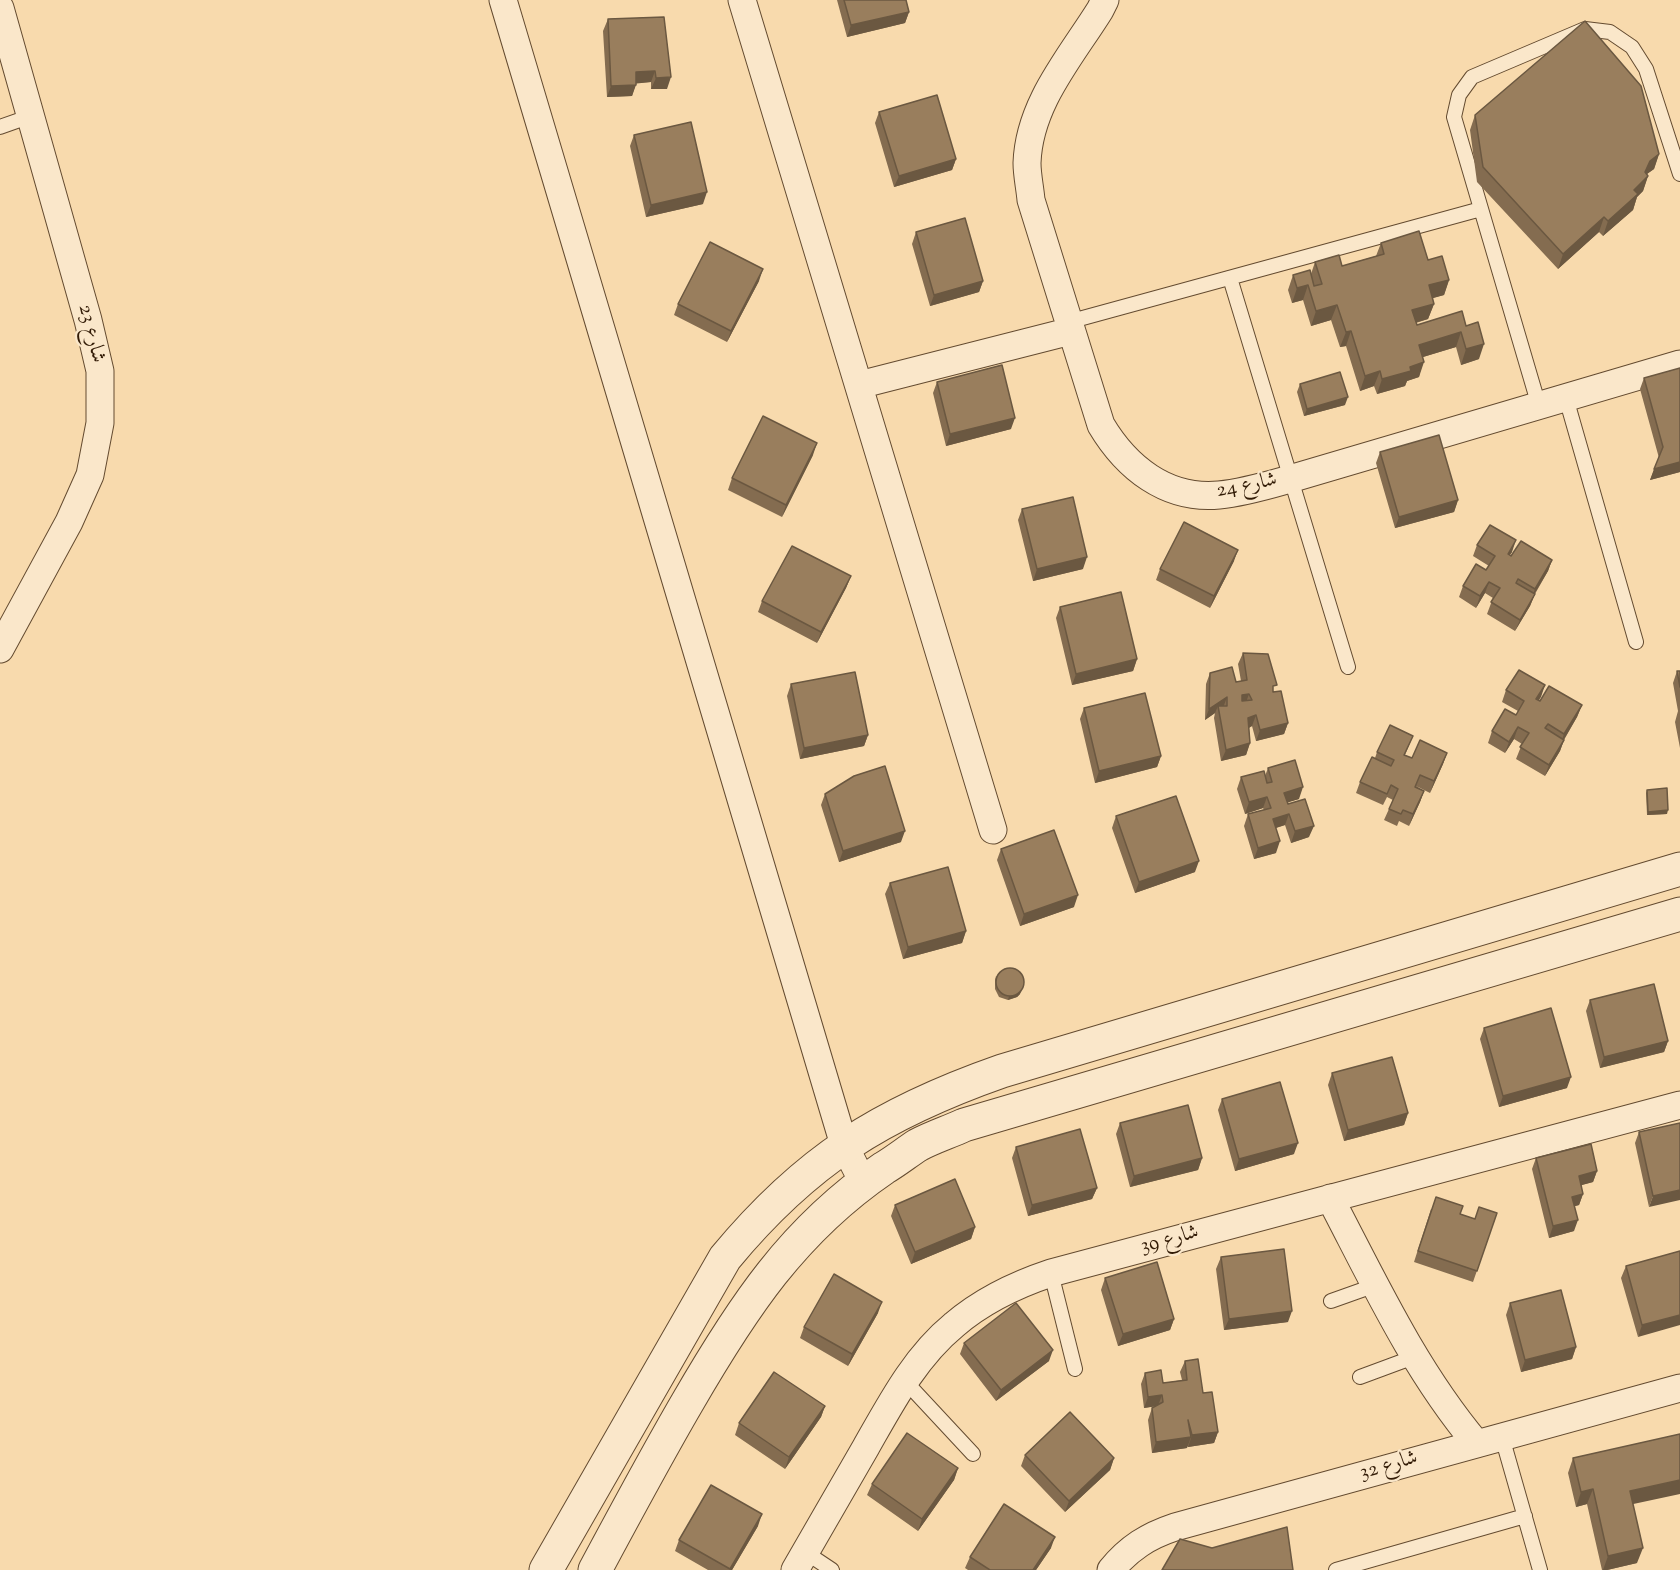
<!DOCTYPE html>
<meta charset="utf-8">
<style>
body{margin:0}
canvas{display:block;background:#f8daad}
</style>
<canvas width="1680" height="1570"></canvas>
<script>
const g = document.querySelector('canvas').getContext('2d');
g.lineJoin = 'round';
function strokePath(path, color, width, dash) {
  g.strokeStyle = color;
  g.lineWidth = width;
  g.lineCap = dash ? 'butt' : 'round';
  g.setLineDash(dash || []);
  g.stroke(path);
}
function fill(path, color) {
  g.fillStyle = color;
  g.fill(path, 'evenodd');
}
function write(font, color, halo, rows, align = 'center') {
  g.font = font + ' "Sorts Mill Goudy",Amiri,serif';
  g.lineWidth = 4.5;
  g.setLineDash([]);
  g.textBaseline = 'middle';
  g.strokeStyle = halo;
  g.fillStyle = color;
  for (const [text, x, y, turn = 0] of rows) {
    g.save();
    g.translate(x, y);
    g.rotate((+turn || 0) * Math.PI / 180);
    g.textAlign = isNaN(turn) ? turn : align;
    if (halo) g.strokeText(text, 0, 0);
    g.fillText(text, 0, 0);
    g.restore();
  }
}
const service = new Path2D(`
 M0,127l31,-11
 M1230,278l118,389
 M1068,322l413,-113
 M1566,398l70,244
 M1539,406l-85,-289 5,-22 13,-18 113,-48 25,3 22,15 14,22 34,105
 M1051,1273l24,96
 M1331,1301l45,-16
 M1360,1377l54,-20
 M905,1381l68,73
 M1502,1437l38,133
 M805,1552l27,18
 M1336,1570l189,-54`);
const minor = new Path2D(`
 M503,0l341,1145 19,37
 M742,0l251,830
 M1105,0l-5,10c-30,48 -71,94 -73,153 0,12 3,25 4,37l70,225c25,42 65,75 118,70 21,-2 43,-8 64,-14l397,-117
 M0,8l88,312 12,51v52l-10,52 -21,47 -69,127
 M859,385l212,-54
 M1330,1198c44,84 84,171 146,245
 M795,1570c24,-41 47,-82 71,-123 25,-44 49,-90 88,-122 29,-25 61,-40 97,-52l629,-168
 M1111,1570c18,-22 37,-34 64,-43l505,-139`);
const tertiary = new Path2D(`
 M546,1570l179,-312c81,-98 157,-145 277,-187l678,-202
 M595,1570c30,-56 60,-112 92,-167 55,-95 106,-173 197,-235 12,-7 23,-16 34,-23 15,-8 31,-13 46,-20l716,-211`);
const wall = new Path2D(`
 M837,0h69l3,12 -4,11 -58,14z
 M664,17l3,72h-16v-7l-15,1 -4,13 -25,1 -4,-66 5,-12z
 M879,112l77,47 -4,11 -58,17 -19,-64z
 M1475,115l184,39 -5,15 -7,5 1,2 -5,15 -6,6 -4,13 -30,26 -4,-4 -41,37 -81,-87 -7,-52z
 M634,135l69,69 -57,13 -16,-71z
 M916,232l67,49 -4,11 -49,14 -18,-62z
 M1381,243l47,17 21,20 -5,15 -12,3 2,6 -6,15 -12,4 1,2 49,1 13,33 -18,6 -5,-18 -33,10 -4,20 -12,4 -2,5 -28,8 -3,-8 -14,5 -14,-45 -6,1 -9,-27 -20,6 -8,-26 -11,3 -4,-13 5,-15 18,-1 4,-12 27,4 34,-10z
 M759,281l-32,61 -53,-27 4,-11z
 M1644,378l36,94 -30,8 9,-22 -19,-69z
 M937,382l74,47 -65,17 -13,-53z
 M1300,384l45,21 -41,11 -7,-24z
 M1380,452l78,48 -4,12 -59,16 -19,-65z
 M813,455l-31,62 -54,-27 4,-12z
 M1022,509l61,60 -50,12 -15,-61z
 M1477,545l35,7 -2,3 1,1 41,4 -4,11 -13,23 -5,12 -15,25 -28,-17 6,-16 -8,-5 -9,15 -17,-11 4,-11 23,-16 3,-4 -16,-10z
 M1234,561l-24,47 -54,-28 4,-11z
 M851,576l-5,12 -29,55 -59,-31 4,-11z
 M1060,607l77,52 -4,12 -61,14 -16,-67z
 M1243,653l31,39 14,31 -4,11 -28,7 -4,-15 -3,2 1,15 -4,12 -25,6 -7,-43 1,-5 -10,7 1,-36 4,-11 26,9 5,-1 -3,-17z
 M1677,671h3v77l-5,-26 3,-11 -5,-28z
 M791,684l77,51 -4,11 -64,13 -13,-63z
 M1545,685l-7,15 2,1 42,4 -5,12 -13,23 -4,11 -15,25 -29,-17 6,-15 -8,-5 -9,14 -17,-10 4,-12 24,-16 2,-4 -16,-9 4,-12z
 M1084,708l77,48 -4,11 -62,16 -15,-64z
 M1413,736l-8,19 7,3 35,-5 -4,11 -13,29 -14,-7 8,5 -4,11 -11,24 -10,-5 -2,5 -13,-6 9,-20 -6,-3 -4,8 -27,-12 4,-11 15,-24 2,-6z
 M1268,768l31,31 -12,3 22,35 -18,6 -6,-18 -9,3v25l-22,6 -10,-33 4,-12 16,-4 -1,-2 -18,6 -8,-25 4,-12 24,-1z
 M1647,790l20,24 -20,1 -1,-22z
 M825,794l76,48 -62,20 -18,-57z
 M1116,816l79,56 -60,21 -23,-65z
 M1001,849l73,58 -54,19 -23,-66z
 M890,883l76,48 -4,12 -59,16 -18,-65z
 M996,976l24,18 -3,3 -9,3 -9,-3 -4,-8v-9z
 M1590,1000l78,41 -4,11 -64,16 -14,-57z
 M1484,1028l83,60 -68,19 -19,-68z
 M1332,1073l76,40 -4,12 -60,16 -16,-56z
 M1222,1099l72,55 -59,17 -17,-61z
 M1120,1123l82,35 -4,12 -68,17 -14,-53z
 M1680,1123l-31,84 -14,-64 4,-11z
 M1016,1147l81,41 -5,11 -64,17 -16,-58z
 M1536,1158l61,13 -4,11 -12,3 2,9 -4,11 -4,1 -1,25 -25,7 -17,-69z
 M895,1205l80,22 -4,12 -60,25 -20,-48z
 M1431,1209l29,5 15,5 22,-6 -24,69 -59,-20z
 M1680,1251l-42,86 -17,-59 5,-12z
 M1221,1257l67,65 -64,8 -8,-61z
 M1105,1278l69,41 -4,11 -52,16 -17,-56z
 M1510,1303l66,44 -4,12 -51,13 -15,-57z
 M878,1313l-30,53 -48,-28 4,-11z
 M964,1343l85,18 -53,40 -36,-47z
 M1185,1361l18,32 15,39 -4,11 -26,4 -1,-1v2l-35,5 -4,-33 4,-12 3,-2 -11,2 -3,-24 4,-11 18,10 19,-3 -2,-8z
 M825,1406l-4,11 -36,52 -50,-34 4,-12z
 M1025,1455l89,3 -4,12 -45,42 -44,-46z
 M1573,1458l60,46 4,59 -30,7h-5l-15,-66 -11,3 -8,-34z
 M958,1468l-4,12 -36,51 -51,-36 5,-11z
 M758,1526l-26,44h-24l-33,-19 4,-11z
 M1051,1548l-15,22h-68l-3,-2 5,-11z`);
const shadedWall = new Path2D(`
 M909,12l-4,11 -58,14 4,-12z
 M655,71l-4,11 -19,2 4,-12z
 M671,77l-4,12h-16l5,-11z
 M636,85l-4,11 -25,1 4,-11z
 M1659,154l-5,15 -10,7h4l-5,15 -6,6 -4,13 -30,26 5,-15 26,-31 11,-18 5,-11z
 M956,159l-4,11 -58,17 5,-11z
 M707,192l-4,12 -57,13 5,-12z
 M1604,217l-5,15 -41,37 5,-15z
 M763,269l-4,12 -32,61 4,-11z
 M1449,280l-5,15 -21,6 6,-16z
 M983,281l-4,11 -49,14 4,-11z
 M1308,285l-5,15 -11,3 5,-15z
 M1434,304l-6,15 -21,6 5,-15z
 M1337,305l-6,15 -20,6 5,-15z
 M1351,331l-5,15 -6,1 6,-15z
 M1461,332l-5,15 -43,13 6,-15z
 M1484,344l-5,15 -18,6 5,-16z
 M1424,362l-5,15 -12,4 -2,5 -28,8 5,-15 28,-12z
 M1380,371l-6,15 -14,5 5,-15z
 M1348,397l-3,8 -41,11 3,-7z
 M1015,418l-4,11 -65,17 4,-12z
 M817,443l-4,12 -31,62 4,-12z
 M1680,462v10l-30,8 4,-11z
 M1458,500l-4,12 -59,16 4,-11z
 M1516,540l-4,12 -9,13 5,-11z
 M1238,550l-4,11 -24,47 4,-12z
 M1087,557l-4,12 -50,12 4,-12z
 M1552,560l-4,11 -15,25 2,-2 -5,12 -15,25 5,-11 11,-20 4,-11z
 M851,576l-5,12 -29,55 4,-11z
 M1489,582l-4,11 -9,15 4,-12z
 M1137,659l-4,12 -61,14 4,-11z
 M1545,685l-4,12 -9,14 4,-12z
 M1249,694l-4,11 -8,2 5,-12z
 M1227,697l-4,11 -5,-2 -3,7 -10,7 4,-11z
 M1582,705l-5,12 -17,29 4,-12z
 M1256,715l-4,11 -8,4 4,-12z
 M1288,723l-4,11 -28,7 4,-11z
 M1518,727l-4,12 -9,14 4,-11z
 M868,735l-4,11 -64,13 4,-11z
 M1564,740l-4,11 -15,25 4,-11z
 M1250,743l-4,12 -25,6 5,-11z
 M1447,753l-4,11 -13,29 4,-12z
 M1161,756l-4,11 -62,16 4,-12z
 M1303,787l-4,12 -19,6 4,-12z
 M1424,791l-4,11 -11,24 4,-12z
 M1267,797l-4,11 -18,6 4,-12z
 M1668,810l-1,4 -20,1 1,-3z
 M1289,814l-4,11 -16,5 4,-11z
 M1314,826l-5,11 -18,6 4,-12z
 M905,831l-4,11 -62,20 4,-11z
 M1280,841l-4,12 -22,6 4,-11z
 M1199,861l-4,11 -60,21 4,-11z
 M1078,895l-4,12 -54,19 4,-12z
 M966,931l-4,12 -59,16 5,-12z
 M1022,990l-2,4 -3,3 -9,3 1,-4z
 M1668,1041l-4,11 -64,16 4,-11z
 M1571,1077l-4,11 -68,19 4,-11z
 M1408,1113l-4,12 -60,16 4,-11z
 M1298,1143l-4,11 -59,17 4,-12z
 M1202,1158l-4,12 -68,17 4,-11z
 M1597,1171l-4,11 -18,5 4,-11z
 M1097,1188l-5,11 -64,17 4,-11z
 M1680,1190v10l-31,7 4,-11z
 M1583,1194l-4,11 -11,3 4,-11z
 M1578,1220l-4,11 -25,7 4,-12z
 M975,1227l-4,12 -60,25 4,-12z
 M882,1302l-4,11 -30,53 4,-12z
 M1292,1311l-4,11 -64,8 5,-11z
 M1680,1315v10l-42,12 4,-12z
 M1174,1319l-4,11 -52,16 5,-12z
 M1576,1347l-4,12 -51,13 4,-12z
 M1053,1350l-4,11 -53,40 5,-11z
 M1162,1395l-4,11 -14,2 4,-11z
 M825,1406l-4,11 -36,52 4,-12z
 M1218,1432l-4,11 -26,4 4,-12z
 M1191,1437l-4,11 -35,5 4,-11z
 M1114,1458l-4,12 -45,42 4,-11z
 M958,1468l-4,12 -36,51 4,-12z
 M1680,1480v14l-56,12 6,-15z
 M1593,1489l-6,15 -11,3 5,-15z
 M762,1514l-4,12 -26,44h-2z
 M1055,1537l-4,11 -15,22h-3z
 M1643,1548l-6,15 -30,7h-4l5,-14z`);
const building = new Path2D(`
 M844,0h62l3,12 -58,13z
 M664,17l7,60 -15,1 -1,-7 -19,1v13l-25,1 -3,-67z
 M1585,21l56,65 18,68 -9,7 -5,11 3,4 -14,14 4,4 -30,27 -4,-4 -41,37 -80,-87 -8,-52z
 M937,95l19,64 -57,17 -20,-64z
 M691,122l16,70 -56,13 -17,-70z
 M965,218l18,63 -49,14 -18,-63z
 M1419,231l9,29 14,-4 7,24 -20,5 5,19 -22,6 5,15 45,-14 4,15 12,-4 6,22 -18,5 -5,-17 -42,13 5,17 -14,5 1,4 -29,8 -2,-8 -15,5 -14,-45 -5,1 -9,-27 -21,6 -8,-26 -11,3 -4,-13 17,-5 4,16 8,-2 -7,-22 24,-7 3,11 42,-12 -3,-11z
 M710,242l53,27 -32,62 -53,-27z
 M1002,365l13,53 -65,16 -13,-52z
 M1680,368v94l-26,7 9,-22 -19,-69z
 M1340,372l8,25 -41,12 -7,-25z
 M763,416l54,27 -31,62 -54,-27z
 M1439,435l19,65 -59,17 -19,-65z
 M1073,497l14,60 -50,12 -15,-60z
 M1184,522l54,28 -24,46 -54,-27z
 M1490,525l26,15 -8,14 3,2 10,-15 31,19 -17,29 -17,-10 -2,4 19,11 -15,26 -29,-18 9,-14 -11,-6 -9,14 -17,-10 13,-22 10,6 9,-14 -18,-11z
 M792,546l59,30 -30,56 -59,-31z
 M1121,592l16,67 -61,15 -16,-67z
 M1243,653l25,1 9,31 -4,1v6l8,-1 7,32 -28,7 -4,-15 -8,3 2,25 -24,7 -8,-44h9v-9l-18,12 1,-36 22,-6 4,15 11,-2zM1249,694l3,6 -10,1v-6z
 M1519,670l26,15 -9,14 4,2 9,-15 33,19 -18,29 -16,-10 -3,4 19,12 -15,25 -29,-18 9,-14 -11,-6 -9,15 -17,-11 13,-22 11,6 8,-14 -18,-11z
 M1677,671h3v16z
 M855,672l13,63 -64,13 -13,-64z
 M1145,693l16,63 -62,15 -15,-63z
 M1390,725l23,11 -9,19 8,3 8,-18 27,13 -13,28 -14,-6 -5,12 9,4 -11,23 -10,-4 -2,4 -12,-5 9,-20 -7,-4 -4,9 -27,-12 12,-25 19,9 3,-6 -17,-8z
 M1295,760l8,27 -19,6 4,11 17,-5 9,27 -19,5 -6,-17 -16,5 7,22 -22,7 -10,-34 23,-6 -4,-11 -18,5 -8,-25 23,-6 3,12 5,-1 -4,-14z
 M885,766l20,65 -62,20 -18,-57 29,-18z
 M1667,788l1,22 -20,2 -1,-22z
 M1176,796l23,65 -60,21 -23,-66z
 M1054,830l24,65 -54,19 -23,-65z
 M948,867l18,64 -58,16 -18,-64z
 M996 982a14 14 0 1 1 28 0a14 14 0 1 1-28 0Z
 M1654,984l14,57 -64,16 -14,-57z
 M1551,1008l20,69 -68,19 -19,-68z
 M1392,1057l16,56 -60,17 -16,-57z
 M1280,1082l18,61 -59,16 -17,-60z
 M1188,1105l14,53 -68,18 -14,-53z
 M1680,1123v67l-27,6 -14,-64z
 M1080,1129l17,59 -65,17 -16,-58z
 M1591,1144l6,27 -18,5 4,18 -11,3 6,23 -25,6 -17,-68z
 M955,1179l20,48 -60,25 -20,-47z
 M1436,1197l27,9 -3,8 15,5 4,-12 18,6 -20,58 -59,-20z
 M1284,1249l8,62 -63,8 -8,-62z
 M1680,1251v64l-38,10 -16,-59z
 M1157,1262l17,57 -51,15 -18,-56z
 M834,1274l48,28 -30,52 -48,-27z
 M1561,1290l15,57 -51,13 -15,-57z
 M1016,1303l37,47 -52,40 -37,-47z
 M1198,1359l5,34 9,-1 6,40 -26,3 -4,-15 3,17 -35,5 -4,-34 11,-6 -1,-7 -14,2 -3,-24 16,-3 2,13 24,-3 -2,-19z
 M774,1372l51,34 -36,51 -50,-34z
 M1070,1412l44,46 -45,43 -44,-46z
 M907,1433l51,35 -36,51 -50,-35z
 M1680,1434v46l-50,11 13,57 -35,8 -15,-67 -12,3 -8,-34z
 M711,1485l51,29 -32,55 -51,-29z
 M1004,1504l51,33 -22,33h-43l-20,-13z
 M1287,1527l6,43h-131l18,-31 32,9z`);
const streetNames = [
 ["شارع 23",90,334,76],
 ["شارع 24",1247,487,-11],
 ["شارع 39",1170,1241,-15],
 ["شارع 32",1389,1467,-16]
];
strokePath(service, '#644b30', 16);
strokePath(minor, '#644b30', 29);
strokePath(tertiary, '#644b30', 35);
strokePath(service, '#fae7ca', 14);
strokePath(minor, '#fae7ca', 27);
strokePath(tertiary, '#fae7ca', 33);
fill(wall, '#846c50');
fill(shadedWall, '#6b5841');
fill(building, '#997e5d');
strokePath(building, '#6b5841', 1.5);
write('21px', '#321b06', '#fae7ca', streetNames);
</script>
